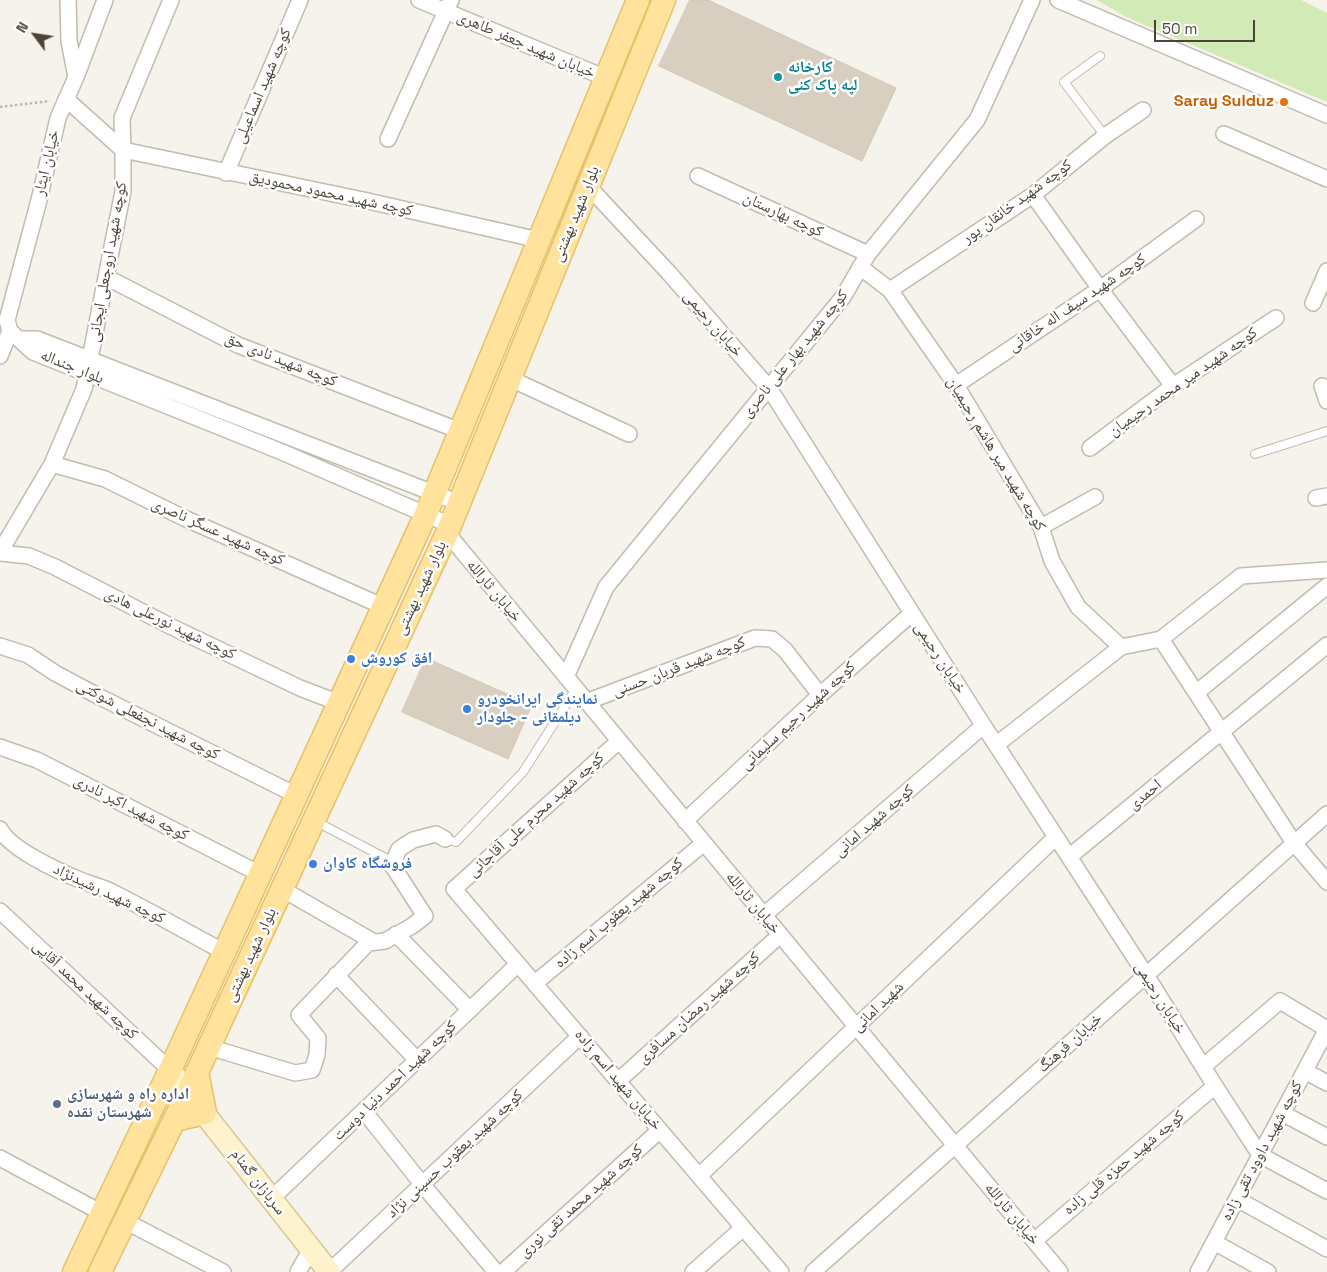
<!DOCTYPE html>
<meta charset="utf-8">
<style>
body{margin:0}
#map{position:relative;width:1327px;height:1272px;overflow:hidden;background:#f6f3ec;font-family:"Space Grotesk",sans-serif}
canvas{display:block}
.north{position:absolute;left:10px;top:10px;width:50px;height:50px;-webkit-text-stroke:4px #fff;paint-order:stroke;rotate:301deg;font-size:14px;font-weight:700;line-height:20px;text-align:center;color:#4b4439}
.north::after{content:'';display:block;margin:auto;width:18px;height:22px;background:#4b4439;clip-path:polygon(50% 0,100% 100%,50% 72%,0 100%)}
.scale{position:absolute;left:1154px;top:20px;width:101px;height:22px;box-sizing:border-box;border:2px solid #4b4439;border-top:0;padding-left:6px;font-size:15px;line-height:18px;white-space:nowrap;color:#4b4439;-webkit-text-stroke:4px #fff;paint-order:stroke}
</style>
<div id="map">
<canvas width="1327" height="1272"></canvas>
<div class="north">N</div>
<div class="scale">50 m</div>
</div>
<script>
const g = document.querySelector('canvas').getContext('2d');
g.lineJoin = 'round';
function fill(path, color) {
  g.fillStyle = color;
  g.fill(path, 'evenodd');
}
function strokePath(path, color, width, dash) {
  g.strokeStyle = color;
  g.lineWidth = width;
  g.lineCap = dash ? 'butt' : 'round';
  g.setLineDash(dash || []);
  g.stroke(path);
}
function write(font, color, halo, rows, align = 'center') {
  g.font = font + ' "Space Grotesk","Noto Naskh Arabic",sans-serif';
  g.lineWidth = 5;
  g.setLineDash([]);
  g.textBaseline = 'middle';
  g.strokeStyle = halo;
  g.fillStyle = color;
  for (const [text, x, y, turn = 0] of rows) {
    g.save();
    g.translate(x, y);
    g.rotate((+turn || 0) * Math.PI / 180);
    g.textAlign = isNaN(turn) ? turn : align;
    if (halo) g.strokeText(text, 0, 0);
    g.fillText(text, 0, 0);
    g.restore();
  }
}
const green = new Path2D(`
 M1097,0h204l26,13v89l-201,-85z`);
const building = new Path2D(`
 M690,0h18l188,88 -34,73 -203,-95z
 M426,658l106,47 -24,54 -106,-47z`);
const path = new Path2D(`
 M0,107l50,-6`);
const lane = new Path2D(`
 M1100,56l-36,26 41,54
 M1255,454l72,-23
 M315,821l78,41
 M445,839l11,3 67,-70 53,-83`);
const street = new Path2D(`
 M68,0l1,41 7,36
 M105,0l-29,77 -18,41 -19,82 -32,120 3,11 23,21 249,100 168,73
 M171,0l-49,118 1,32 245,51 171,39
 M419,0l187,78
 M1058,0l269,115
 M1224,134l103,45
 M388,139l63,-139
 M226,173l74,-173
 M698,176l170,78
 M588,186l81,87 100,115 207,326 170,261 69,111 45,69 67,36
 M1033,195l67,94 73,97
 M860,267l30,23 66,95 85,142 11,34 26,46 43,40
 M106,277l132,68 222,86
 M890,290l143,-95 72,-59 38,-26
 M1313,303l14,-32
 M20,339h17l422,164
 M0,356l10,-25
 M509,378l120,56
 M956,385l144,-96 96,-70
 M1322,386l5,15
 M1090,448l83,-62 103,-68
 M52,464l53,15 79,39 198,88
 M1316,498l11,-2
 M1041,527l54,-30
 M447,533l613,739
 M0,552l52,-88 32,-75 39,-198v-41l-57,-51
 M0,553l29,3 26,11 117,60 128,61 39,15
 M1161,639l133,204 33,39
 M0,646l28,9 27,18 43,23 198,99
 M566,677l40,-90 237,-290 25,-43 109,-134 55,-120
 M1196,693l131,-107
 M586,702l169,-64 17,1 13,11 35,45
 M619,741l-165,148 327,383
 M996,745l125,-98 40,-8 80,-63 86,-6
 M0,747l37,13 223,114
 M685,821l135,-126 91,-81
 M0,829c10,20 58,42 80,51 10,4 22,7 32,12 38,19 75,40 112,60
 M1069,857l258,-212
 M282,889l92,53
 M0,911l170,159
 M764,915l219,-189
 M396,934l74,76
 M336,975l81,85
 M535,983l169,-140
 M209,1047l86,26 17,-3 5,-15 1,-17 -19,-23 69,-72 17,-2 27,-15 13,-10 -33,-51 7,-16 14,-9 23,-6 9,5
 M1204,1066l76,-65 47,28
 M1305,1071l22,12
 M618,1081l162,-146
 M364,1111l58,73 74,88
 M1282,1113l45,24
 M0,1158l102,55
 M699,1176l357,-339
 M271,1199l247,-235
 M1237,1199l90,50
 M125,1221l98,51
 M1034,1241l181,-155
 M1214,1242l54,30
 M298,1272l13,-23
 M329,1272l251,-236
 M503,1272l157,-142
 M693,1272l50,-44
 M813,1272l514,-458
 M1198,1272l129,-243`);
const secondary = new Path2D(`
 M170,1070l159,202`);
const primary = new Path2D(`
 M174,1120l31,-7 -8,-41
 M74,1272l96,-202 256,-556 212,-514
 M100,1272l88,-180 259,-559 217,-533`);
const markers = [
 [778,77,5,"#0f9aa8"],
 [1284,102,5,"#e8710a"],
 [351,659,5,"#3f7fe0"],
 [467,709,5,"#3f7fe0"],
 [313,864,5,"#3f7fe0"],
 [57,1104,5,"#5c6f8a"]
];
const streetNames = [
 ["خیابان شهید جعفر طاهری",526,45,23],
 ["کوچه شهید اسماعیلی",263,86,-67],
 ["خیابان ایثار",47,163,-77],
 ["کوچه شهید محمود محمودیق",331,194,12],
 ["کوچه شهید خانقان پور",1017,202,-36],
 ["بلوار شهید بهشتی",576,214,-68],
 ["کوچه بهارستان",783,215,25],
 ["کوچه شهید اروجعلی ایجانی",108,262,-80],
 ["کوچه شهید سیف اله خاقانی",1077,303,-34],
 ["خیابان رحیمی",713,324,49],
 ["کوچه شهید بهار علی ناصری",795,354,-51],
 ["کوچه شهید نادی حق",281,360,22],
 ["بلوار جنداله",72,367,22],
 ["کوچه شهید میر محمد رحیمیان",1183,382,-35],
 ["کوچه شهید میر هاشم رحیمیان",996,454,59],
 ["کوچه شهید عسگر ناصری",218,532,24],
 ["بلوار شهید بهشتی",421,588,-65],
 ["خیابان ثارالله",494,591,50],
 ["کوچه شهید نورعلی هادی",170,624,26],
 ["خیابان رحیمی",940,658,57],
 ["کوچه شهید قربان حسنی",679,667,-21],
 ["کوچه شهید رحیم سلیمانی",798,716,-43],
 ["کوچه شهید نجفعلی شوکتی",148,720,27],
 ["احمدی",1145,795,-39],
 ["کوچه شهید اکبر نادری",131,808,27],
 ["کوچه شهید محرم علی آقاجانی",536,815,-42],
 ["کوچه شهید امانی",874,821,-41],
 ["کوچه شهید رشیدنژاد",109,894,25],
 ["خیابان ثارالله",753,903,50],
 ["کوچه شهید یعقوب اسم زاده",619,913,-40],
 ["بلوار شهید بهشتی",251,955,-65],
 ["کوچه شهید محمد آقایی",85,990,43],
 ["خیابان رحیمی",1160,998,58],
 ["شهید امانی",878,1007,-44],
 ["کوچه شهید رمضان مسافری",699,1008,-42],
 ["خیابان فرهنگ",1070,1043,-42],
 ["خیابان شهید اسم زاده",618,1080,50],
 ["کوچه شهید احمد دنیا دوست",395,1081,-44],
 ["کوچه شهید داوود تقی زاده",1262,1151,-62],
 ["کوچه شهید یعقوب حسینی نژاد",455,1154,-43],
 ["کوچه شهید حمزه قلی زاده",1124,1163,-40],
 ["سربازان گمنام",258,1182,52],
 ["کوچه شهید محمد تقی نوری",581,1201,-42],
 ["خیابان ثارالله",1012,1214,50]
];
const cultureNames = [
 ["کارخانه",788,68],
 ["لپه پاک کنی",788,86]
];
const foodNames = [
 ["Saray Sulduz",1274,102]
];
const shopNames = [
 ["افق کوروش",361,659],
 ["نمایندگی ایرانخودرو",477,700],
 ["دیلمقانی - جلودار",477,718],
 ["فروشگاه کاوان",323,864]
];
const serviceNames = [
 ["اداره راه و شهرسازی",67,1095],
 ["شهرستان نقده",67,1113]
];
fill(green, '#d2eab5');
fill(building, '#d8cfc1');
strokePath(building, '#d3c7b4', 1);
strokePath(lane, '#c2bbae', 10);
strokePath(street, '#c2bbae', 18);
strokePath(secondary, '#d6c79b', 24);
strokePath(primary, '#e6c16a', 25);
strokePath(path, '#c4b79f', 2.5, [2.5, 2.5]);
strokePath(lane, '#fff', 8);
strokePath(street, '#fff', 15);
strokePath(secondary, '#fff3cd', 21);
strokePath(primary, '#ffe39c', 22);
for (const [x, y, r, color] of markers) {
  const dot = new Path2D();
  dot.arc(x, y, r, 0, 2 * Math.PI);
  g.fillStyle = color;
  g.fill(dot);
  strokePath(dot, '#fff', 2);
}
write('16px', '#4b4439', '#fff', streetNames);
write('bold 16px', '#0d838f', '#fff', cultureNames, 'left');
write('bold 16px', '#c56008', '#fff', foodNames, 'right');
write('bold 16px', '#366cbe', '#fff', shopNames, 'left');
write('bold 16px', '#4e5e75', '#fff', serviceNames, 'left');
</script>
